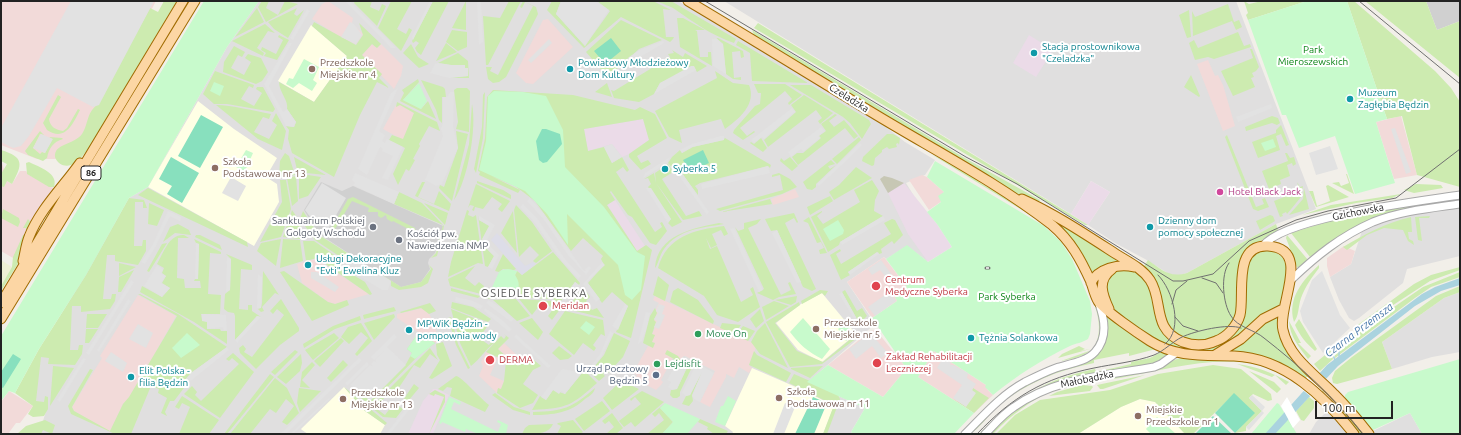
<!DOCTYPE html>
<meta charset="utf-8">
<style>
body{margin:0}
#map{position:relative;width:1461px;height:435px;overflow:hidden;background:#f2efe9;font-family:Ubuntu,sans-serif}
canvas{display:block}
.frame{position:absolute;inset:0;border:2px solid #222;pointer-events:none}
.scale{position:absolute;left:1315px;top:401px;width:78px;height:18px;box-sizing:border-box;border:2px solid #222;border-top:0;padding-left:5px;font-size:12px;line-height:14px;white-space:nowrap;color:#222;-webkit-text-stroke:3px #fff;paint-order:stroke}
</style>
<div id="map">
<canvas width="1461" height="435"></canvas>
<div class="frame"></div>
<div class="scale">100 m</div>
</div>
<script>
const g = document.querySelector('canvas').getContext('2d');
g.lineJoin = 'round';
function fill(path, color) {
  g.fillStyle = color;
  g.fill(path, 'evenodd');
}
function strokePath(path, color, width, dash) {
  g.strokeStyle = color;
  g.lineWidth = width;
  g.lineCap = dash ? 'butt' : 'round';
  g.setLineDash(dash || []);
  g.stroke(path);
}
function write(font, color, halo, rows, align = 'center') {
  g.font = font + ' Ubuntu,sans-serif';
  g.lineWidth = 4;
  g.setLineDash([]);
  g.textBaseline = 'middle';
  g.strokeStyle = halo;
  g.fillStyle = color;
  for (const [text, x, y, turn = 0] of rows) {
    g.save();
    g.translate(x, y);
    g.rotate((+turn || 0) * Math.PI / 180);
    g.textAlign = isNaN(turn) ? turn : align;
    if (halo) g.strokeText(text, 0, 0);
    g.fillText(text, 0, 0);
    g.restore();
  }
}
const residential = new Path2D(`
 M259,1h419l204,123 23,18 30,18 -10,15 -19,8 8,13 14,66 -21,-16 -21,13 -2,-2 -37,25 28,42 -67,58 57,26 -14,24 3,2h-832l21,-13 3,-10 -30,-19 113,-194 19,-11 79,-140z
 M724,1h512l80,208 -40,15 -89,49 -9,3 -9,-2 -24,-15 -30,-16 -27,-18 22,-33 -19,-11 -20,33z
 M1460,206v50l-53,13 -4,14 -44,35 -5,3 -5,-3 -10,-18 -9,-23 21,-13 11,-33 33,-13z
 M1460,292v60l-28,5 -40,12 -10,-27 62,-44z
 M1326,412l5,2 17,20h-39l7,-12z
 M1410,413l12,21h-50l-1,-2z`);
const commercial = new Path2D(`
 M1,1h155l-83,158h-36l-36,-14z
 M328,1l25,17 -1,5 11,11 -7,10 -16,-7 -28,-18 10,-15z
 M548,19l25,28 -40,37 -7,-1 -10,-10 27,-53z
 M372,44l5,4 4,-4 22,22 -2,10 -7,13 -32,-34z
 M1208,60l7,16 3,-1 5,10 12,41 -12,5 -26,-67z
 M396,105v2l4,-2 14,8 -11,27 -20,-11z
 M1401,116l16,59 -23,4 -18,-57z
 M1,159l6,22 5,3 8,-13h6l3,4 26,14 -42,69 -12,-7z
 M922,175l5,2 17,15 -2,9 -13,9 -20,-30z
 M795,189l4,8 -26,8 -2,-6z
 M1344,246l11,5 -4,13 -21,13 -3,-11v-8z
 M884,257l23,30 -12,10 2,4 -25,17 -25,-36z
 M315,259l19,12 35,23 -34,10 -7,-2 -26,-19 -5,-19z
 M138,295l38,21 -46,82 -7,6 -13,28 -36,-21 -2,-4 30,-49 -2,-2z
 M655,296l96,46 5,5 -7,18 3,3 -3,5 -10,-6 -5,11 -8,-4v3l-16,30 -10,-5 15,-31 -31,-15 -4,3 -7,-1 -12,22 2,2 -2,3 -5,5 -21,-11 2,-4 -4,-2 15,-27 5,1 2,-4 -3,-1v-8l3,-6 -2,-1 1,-7 3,-7 -2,-2 4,-8 -6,-3z
 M423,308l5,4 4,7 7,21 -4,3 -38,-25v-4z
 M876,330l28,35 -2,9 -19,23 -55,-32 42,-34z
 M504,343l19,18 -5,5 -20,-17z
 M934,351l52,34 1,4 6,6 -19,18 -56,-36z
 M486,352l12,6 -8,17 14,6 -3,8h-4v4l-18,-17 4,-10 -2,-4z
 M9,391l24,15 -13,17h-4l-8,11h-7v-32z`);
const industrial = new Path2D(`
 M1029,35l24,15 -17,27 -23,-14z
 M643,119l6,21 -20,14 -7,3 -10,-13 -24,7 -4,-22z
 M1091,181l19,11 -22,33 -17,-11z
 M904,183l33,41 15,23 -24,15 -20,-28 -20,-41z
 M615,200l30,46 -8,5 -30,-46z
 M433,389h4l12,6 -16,39h-25l15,-33z`);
const education = new Path2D(`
 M311,25l36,31 -33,46 -36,-21z
 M198,101l36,28 43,29 -11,19 11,7 2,18 -25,44 -106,-59z
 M822,293l34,41 -34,28 -24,-12 -22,-27 25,-19z
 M752,368l53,23 29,15 -11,28h-91l1,-2 -8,-6z
 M344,387l21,24 20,14 -5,9h-72l-6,-4 -1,-1z
 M1140,399l15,3 30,32h-107l43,-27z`);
const religious = new Path2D(`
 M1426,1h34v20l-23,9z
 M321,182l21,9 11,-5 90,40 -8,27 -6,6 -1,4 2,6 -9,13 -20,5 -82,-53 -15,-24z`);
const construction = new Path2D(`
 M884,176l8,2 12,5 -16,10 -8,-14z`);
const farmland = new Path2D(`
 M1,260l11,7 -11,19z`);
const grass = new Path2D(`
 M164,1h13c-21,34 -41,69 -62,103 -10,17 -24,47 -40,59 -7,5 -17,3 -20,-6 -1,-14 19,-12 27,-23 7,-11 4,-21 16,-30l52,-96 8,4z
 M262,1h7l-3,7 12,7 7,-14 13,3 -32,18 -8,-15z
 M355,1h17l-2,6 9,4 3,-7 4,2 -9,20 -23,-23z
 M391,1h21l-15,28 9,5 3,-6 3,2 -11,21 -23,-23z
 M433,1h16l-28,54 -4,-3 -2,-4 4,-5 -3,-2 -3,2 -1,-2z
 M466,1v29l-14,-2z
 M509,1h12l-33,64h-2l-3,-49 17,2z
 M523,1l13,6 2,7 -32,63 -7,5 -6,1 -5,-4 -2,-12h6l-2,4 8,4 35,-69 -8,-4 -3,6 -2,-1z
 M552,1h9l-5,13 29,32 25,-35 -13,-10h56l18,9 -8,-1 3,28h-2h10l-1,2 -3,3 -49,-25 -37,31 -37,-38z
 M656,1h15l65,38 -2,4c-21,-7 -41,-21 -58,-33 -5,-4 -14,-6 -20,-9z
 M1244,1l5,3 13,-3h45l-59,19 -2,-5 2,-2z
 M1347,1h7l81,70 16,17 9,14v85l-43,-12 -15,-59 -15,3z
 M1365,1h61l11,29 23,-9v57z
 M1228,4l6,18 5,-2 3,7 -6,3 -4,-9 -39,15 -1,-25 3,6z
 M257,8l7,14 -29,15z
 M297,8l-3,6 3,2 7,-6 -16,28 -14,-9 -6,-7z
 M1189,10l2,27 -4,1 -8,-23z
 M677,18h6l22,12h-10l2,1 3,26h8v-5h3l1,14 -32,-19z
 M621,20l41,20 -23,9 -30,27 -4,-2 -19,-22z
 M314,22l42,23 7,-10 -4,-12 22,21 -4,4 -5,-4 -10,11 20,19 -3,4 10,10 -12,-6 -17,33 -26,62 -42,-24 -4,-14 1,-9 -3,-4 8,1 2,-5 -9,-13c2,-8 -8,-17 -8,-27l35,20 33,-46 -35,-30z
 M758,23l330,202h-3l-331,-197z
 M265,24l10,9 -7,-2 -11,17 7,5 -1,3 -31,-15z
 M452,30l15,2v15l-9,4 -12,-9z
 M752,30l211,127 77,43 -2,3 -22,-10 -262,-158z
 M1238,32l6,14 6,-2 1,3 -37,12 -6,-2 -13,3 -6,-17 5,-3 4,8z
 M279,35l10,5 -12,20 -13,-4 2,-3 -5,-3 1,-3 14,7 7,-14 -5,-3z
 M716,38l-4,1 6,-1 25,13 1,6 -3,1 -1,-7 -8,1 2,26 7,-1v3l-8,-1 -7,-5 -3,-30z
 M738,41l70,42 -56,-2 -2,-28 -14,-8z
 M446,43l11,9 -21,9z
 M411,44l7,13 11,7 -10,4 -16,-15z
 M234,46l11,6 -3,5 -4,-2 -7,13 13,7 7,-13 -6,-4 3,-4 13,4 7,14 -6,9 -6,3 -33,-12 1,-10z
 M1250,49h2l7,18 -3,4 -4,2 2,4 -3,1 4,9 -22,9 -12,-25 32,-13z
 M672,50l11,7 2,-4 22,13 -10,6 -3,-5 -34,16 -6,11 -15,8 -25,-4 -3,-8 3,1 56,-34 -2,-3 6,-1z
 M458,53l10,8 1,17h-20l19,-2 -1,-8 -2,1v-4h-14l-13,-2z
 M215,71l39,14 -1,3 -4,-2 -8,13 13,7 8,-13 -6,-4 1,-2h6l12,22 -2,3 -46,-8h-13l-11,-10z
 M715,71l18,12 16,2c8,19 -10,34 -24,44l-4,-10 -42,11 3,13 -13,-6 -14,-26 62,-33z
 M1191,75l9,21 -1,1 -15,-10z
 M418,79l1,3 -16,18 18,9 7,-8 8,18 -36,-18 4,-8 -2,-3z
 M421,80l22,7 2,2 1,8h-4v26l-3,-3 -3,-10z
 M607,83l5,14 -17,-5z
 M754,84h31l17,11 -13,10 -1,-2 4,-4 -7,-8 -45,37 7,8 7,-5 1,1 -12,8 -10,-7 1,-3 21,-24 5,-2 1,-11h-3z
 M790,85h21l58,35 2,4 -9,15 -12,-16 -7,-6z
 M457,88h10l3,3 -1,41 -13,-3 2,-7 -4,-32z
 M493,90l80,5 62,15 5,-3 15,7 12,24 -30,18 4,7 7,-3 3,4 -10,6 -12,-13v-3l20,-14 -6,-21 -59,10 4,22 16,-4 8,16 10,-6 7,13 -2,2 -4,-5 -7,5 39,60 7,-5 -2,-4 2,-1 5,9 -11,14 -6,-2 -18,-26 -4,-2 -17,-24 -1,1 5,8 -8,5 30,46 9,-6 6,5 -21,88 -15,-6 12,-26 -16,-14 -10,11 -14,-20 16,-18 -3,-6 2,-3 -20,-18 -12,13 -36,-50 -20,-15 -24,-10 29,14 -2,3 -39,-18 1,-3 -2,-1 7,-33 2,-41z
 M485,92l-2,46 -7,35 -2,-4 8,-42 1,-32z
 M58,95l3,2 -12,22c1,8 7,11 14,12l4,-3 11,-19 2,1c-7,14 -15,32 -33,20l-4,-7z
 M804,95l29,18 -13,11 -2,-3 4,-3 -6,-8 -48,37 -4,-7 32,-28 -5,-7z
 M397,102l40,20 3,9 -11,-5 -10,18 1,2 -7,13 2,1 -6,11 -3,-2 -8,16 -5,-11 12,-26 -16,-8 3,-5 11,4 11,-26 -14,-8 -4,2z
 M472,104c5,23 -4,76 -18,96l15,-56z
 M216,105c16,0 38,6 55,9l-2,5 -6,-2 -9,15 15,7 8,-14 -5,-4 4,-8 10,18 -4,19 -24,-11z
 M835,114l2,1 -8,6 5,6 10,-7 14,16 -4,3 -9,-11 -28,22 -3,-3 3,3 -19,15 -6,-8 5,-4h6l18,-15 -2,-2 7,-5 -5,-7z
 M1272,116l6,2 2,5 -3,2 -5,-2 -26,8 -1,-4z
 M1281,125l8,20 -3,1 -5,-12 -5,2 4,14 -22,8 -6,-16 24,-9v-3z
 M40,131l4,4 -4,-1 -7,14 7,6 2,-2 3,1 7,-14 -3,-2 13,1 1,1c-10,3 -14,9 -16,19l-4,3 -15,-6 -3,-4z
 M456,131l12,3 -16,67 -13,-13 1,-3 4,2 14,-39z
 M887,134h6l7,4 -1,7 -1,-2 -2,1 1,3 -8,2 -2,-2 -5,3v2l-7,6 -1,7 -2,1 -10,-5 1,-4z
 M1227,135l29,72 8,-3 -2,-5 3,-1 4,9 -11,4 -5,-2 -28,-72z
 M859,137l2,3 -24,24 -5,-5z
 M725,138l46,27 -1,3 -2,-2 -68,17 -5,3 3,4v5l-18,-24 -4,1 -8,-9 4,-6 8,-7 2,3 11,-6 30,-7z
 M761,138l6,10 -4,4 -13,-9 1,-1 3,2z
 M1,150c23,7 22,14 11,34l-5,-3 -3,6 -3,-1v-12l6,-10 -6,-3z
 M285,153l4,3 6,19 -16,2 1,-16z
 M1285,153h2l3,5 4,-1 2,7 -3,2 -1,-3 -5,2 3,11 -10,4 1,4 -12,5 -7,-18 26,-10z
 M931,154l41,21 6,4 1,3 10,6h3l56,38z
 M294,157l32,18 -20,-2 -8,1z
 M790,157l8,9 -6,5 -12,-10 1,-3 3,3z
 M831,160l4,4 -7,2 2,3 6,-4 -20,19v3l-4,3 -5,-1 -4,-7z
 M29,162c10,5 30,11 25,25h-5l-22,-13 -1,-11z
 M668,164l5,8 -11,7 24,37 13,-5 3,5 -19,4 -27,-37 -1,-10z
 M856,167l16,11 -38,22 -5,-8 10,-7z
 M654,173l2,10 26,39 -10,5 -4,-4 3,-4 -23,-32 3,-3 -3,-6 -4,1z
 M779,173l11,6 7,8 -15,7 -62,17 -4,-2 67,-19 -3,-15 -8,2v-2z
 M1346,174h1l7,20 -22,-11 7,-1 2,4 8,-3z
 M308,175l13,2 -13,19 -9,3v-23z
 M296,176l2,25 -6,5 -5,-28z
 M280,180h6l5,29 -10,28 -21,5 22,-40z
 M872,180l7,11 -4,9 -1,11 9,5 -43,26 -1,3 -11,7 -17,-35 11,-6v1l-5,4 6,8 37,-22 -6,-12z
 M477,181l26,9 8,5v4l-34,-16z
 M422,182h3l-7,15 16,7 5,-13 12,13 -2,7 -34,-15z
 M1297,182l3,5 3,-1 -2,11 -14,17 -1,-2 -4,2 1,2 -3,1 -6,-16 26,-10z
 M476,184l34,17 -8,11 -4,-3 4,-5 -10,-7 -9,12 -8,-2 -1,4 -2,-1 2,-4 -4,-1 -2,3z
 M1416,184l25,1 2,3 -29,5 -10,-3z
 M1328,185l21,12 -33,10 -7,-16h4l4,15 13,-5 -4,-15z
 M148,188l99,54 1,5 -110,-52z
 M1304,188l5,21 -20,6 14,-16z
 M399,192l23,11 22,23 -7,30 -6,2 5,-5 7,-28 -49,-21z
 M1401,194l-9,4 -36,5 -54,12 29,-10z
 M830,196l3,5 -23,14 -3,-8z
 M353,197l62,31 1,5 -23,-12 -1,1 -5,-3 -1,-4 -5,3 -3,-2v-4h-10l1,-4 -17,-7 -17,28 4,2 -1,5 -6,-3 -1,-4 17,-30z
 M129,198l15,2 3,8h-4v-6h-8l-1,44h8l1,-6h3v11l-8,14 -23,-4v-6h-8l-4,44h8l1,-5h4l-1,7 -5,8 -29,3v-6h-9l-2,44h8l1,-5h4l-1,9 -7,11 -27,-1 1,-6 -8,-1 -5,44 8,1 1,-6 3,1v12l-4,7 -11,1 -5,-3 5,-8 -18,-13 24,-44 47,-74z
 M770,199l2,5 -51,8z
 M149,203l15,7 -7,16 -9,-2z
 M424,203l24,10 -3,12z
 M516,205l16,17 20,29 -16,12 -3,-2 6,-6 -9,-9 -11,11 -5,-47z
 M1030,205l95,57 -35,12 -10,-21z
 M1413,205l1,3 -75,28 -29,21 -19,-24 55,-17z
 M3,209l16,9 1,4 -2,5 -17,-9z
 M292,210l9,13 -1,16 -17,-2z
 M467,210l2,1 -1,4 5,2 3,-2 7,49 -5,-1 -30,14 3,-15z
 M303,211l16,24 30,19 -4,6 -30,-20 -15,-21z
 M513,211l4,42 -16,-20z
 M794,213l4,9 -1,1 -3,-5 -9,5 31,66 -4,2 -9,-4 -26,-57 -6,1 -6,-12z
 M478,215l1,5 11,6 -4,6 -1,15 9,9 -6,11 -3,-1z
 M1270,215l3,1 2,5 -15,9 -4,-9z
 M1430,216l-1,2h-10l3,23 -4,-1 -3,-23z
 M809,217l18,36 -7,1 -1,-4 5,-2 -3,-6 -4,1 -9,-20 -5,-2z
 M1411,217l1,15h-4l1,7 4,2 1,4 -6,-4 -5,-11 -19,-2 -17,7 -20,15 -4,-3c22,-13 42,-24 68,-30z
 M28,219l3,4 -12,39 -18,29v-5l11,-19 1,-10 10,-22h3v-7h-3z
 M761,219l-4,5 -9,4 33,67 10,-5 -3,-7 2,-1 6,12 -17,3 -6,3 -16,-7 7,-4 -29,-62 3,4 6,-2v-6z
 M892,219l3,1 8,15 -9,9 -2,-3 -11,8 1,4 -3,1 -1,-2 -30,20 2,3 -9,5 -11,-25 10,-6 1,2 -5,3 5,10 50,-30 -7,-11z
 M719,223l5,1c-23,4 -45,5 -60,25 -4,5 -6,16 -9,19 2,-33 38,-40 64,-45z
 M178,224l11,6 2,5 -16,-2 -12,9 7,-15z
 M1276,224l2,6 -2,3 -22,11 -7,7 -12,66 -6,11 -11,9 -19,5 -16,-4 -14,-11 -6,-11 -5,-26 -47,-44 33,20 4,-6c14,10 21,18 39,13z
 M724,226l4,8 -4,2 -3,-6 -9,4 5,11 -6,3 -5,-10 4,11 7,-3 24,56 12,-7 -3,-6 3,-2 7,20 -22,15 -21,-7 -13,-19 -46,-28c9,-32 36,-38 66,-42z
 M184,235l5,3h-11l-1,40 7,1 1,9h16l-1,-7h-6l1,-2h3l1,-35 -3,-1 -2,-4 27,13v2l-11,-1 -2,41 13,1 -1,19h-19l1,6 5,2v7h13l1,2h6v13l-33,-22 -54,-30 2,-6 20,11 8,-9 -8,-5 4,-7 -4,-3 2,-5 -7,-4c7,-12 12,-30 27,-29z
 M196,235h4l20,10 2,5 -27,-13z
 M1287,235l21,25 -9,8 -2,-1 -11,-29z
 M281,239l-5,27 -19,-15 4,-8z
 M283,239l17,1 3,21 -23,7z
 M303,241h11l29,20 -3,6 25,15 7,12 -2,1 -53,-37 -11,3z
 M167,243l-18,29 -2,-1 15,-27z
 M1264,250c23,2 25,16 21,37 -1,5 -2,12 -5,17 -6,9 -20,16 -28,23 -12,9 -25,20 -39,24 -31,8 -80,-19 -100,-42 -6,-8 -12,-26 -4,-34 2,-3 7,-4 10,-6 5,0 11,1 16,2 18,7 20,38 25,55 12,6 32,19 44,22 5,1 13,-2 17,-4 36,-19 5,-80 43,-94z
 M553,252l27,31 -1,2 -4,-3 -16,22 -8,-7 -1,2 -32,-2 -3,-3 3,-3 -3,-16 2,-4 5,4z
 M226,254l26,11v5l-11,-1 -2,40 9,1v-5h4v6l9,6 -4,-1 -22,24v-24l-1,-3 -6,-1 -4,-3 1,-15 5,-4 1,-31z
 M503,254l13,15 -2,1 -11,-1 -4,3 -4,-1z
 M119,263l17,4 -17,9z
 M429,265l4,4 -5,14 -7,4 -22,3 -8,-4v-5l-13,-9 23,15 20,-5 10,-13z
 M1319,265v3c-7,9 -14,19 -18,30 -3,9 -2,18 -7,24 -7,-24 9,-42 25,-57z
 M475,266l-10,12 10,8 4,-4 5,4 -3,8 -31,-8 -2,-7z
 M1460,267v3l-30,11 -69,45 -6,1 59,-43 17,-9z
 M134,270l-13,22h-3l1,-15z
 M263,271l16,24 -4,-2 -13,14 2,4 -3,1 -3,-3 3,-1 1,-5z
 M284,271l44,31 7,2 12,-4 2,5 -37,16 -32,-49z
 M1460,272v5l-29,10 -16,11 -80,60 -1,-4 -2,1 1,4 -13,12 -6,-7 42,-34 6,-1 61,-42z
 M1082,273c17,38 41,79 -21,88l31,-11c17,-22 -1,-54 -10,-77z
 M658,276l11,9 -4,16 -12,-6z
 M1460,286v6l-16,6 -62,44 10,27 -55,15 -4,-1 -1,-5 3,-7 17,-14 84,-61z
 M583,287l7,10 -4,4 6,9 5,-2 7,10 -37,-9z
 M451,288l29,8 -2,2 -27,-7z
 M678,288l20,12 16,21 -1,3 -43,-22 3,-11z
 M820,290l8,1 -3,5 -3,-3 -20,11 -1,-3z
 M845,290l12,21 5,-3 5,8 -7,7h-4l2,-2 -16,-29z
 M138,294h2l38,20 49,33 -36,26 -7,8 3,3 -13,17h-4l-5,11 2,4 -6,-3 6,-15 -9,-5 1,-4 -8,-3 -20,48h-16l-44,-20 -3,-8 22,-37 3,1 -21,37 2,4 36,20 13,-27 6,-7 48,-81z
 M485,294h26l2,2 -24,3 -5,-3z
 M797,296l-1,6 -5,3 -16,-5z
 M281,299l18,29v3l-19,14 -24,24 -16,-16 -1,-5 4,-3 3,4 -2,3 8,5 32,-42 -7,-6 -4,5 -3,-3z
 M516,299l14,17 -13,5 -24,-21z
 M519,299l33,2 9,7 -9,12 -4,-4 5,-7 -10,-8 -11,14z
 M774,301l15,5 -23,14 -4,-13z
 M452,302l21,5 18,12 -3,3 -37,-14z
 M799,302l1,3 -25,18 22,28 26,11 36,-30 2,3 -39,29 -32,3 -24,-45z
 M430,303l6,8 -7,3 -8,-6 -20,5 -1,-1z
 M394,307l2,4 -32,8 -1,-4z
 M655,308l2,5 -3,7 2,2 -4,12 3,1 -3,7 3,1 -2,5 -10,-5 7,-27z
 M451,309l38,15 -10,14 10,7 3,-4 2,2c-9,7 -14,16 -23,23l-11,-23z
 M760,309l4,12 -8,7 -6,-9z
 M565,311l38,9 2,16 -4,-2 -8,11 3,3 -2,3 -11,-8 -9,12 -25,-21z
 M87,314h20l-9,14h-12z
 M394,314l1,3 -21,23 -10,-17z
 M1107,315l49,34 -27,7v-3l-35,7v3c-36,7 -68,20 -96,43 -9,8 -18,23 -29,28l27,-27 20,-16 28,-15 41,-15 22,-29z
 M360,316l1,4 -26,9 -31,19 -1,-4 30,-18z
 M451,317l7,27 12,24 -2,1 -12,-24 -8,-27z
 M1276,317l3,2 1,10 45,61 -3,3 -26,-21 -17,-8 -48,-13 30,-27z
 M532,318l11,14 -5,8 -19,-17z
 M1299,319l18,30 -2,2c-9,-8 -15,-15 -20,-26z
 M1289,321l12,22h-3l13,13 -3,3c-9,-12 -18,-22 -19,-38z
 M361,323l11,18 -15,15 -2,-2 13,-16 -7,-6 -12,12 -8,-7 7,-10z
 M722,323l19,2 -7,9 -14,-6z
 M765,323l23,45 -28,-14 -9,-12 6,-11z
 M743,326l12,5 -7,10 -12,-6z
 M86,329h12l-9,14h-4z
 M419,332l16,11 -17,13 -48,49 -18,-14 3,-3 3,1 12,12 36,-37 6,-11 -5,-4z
 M334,333l5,5 -26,22 -8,-10z
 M614,333l16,8 -7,16 -15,16 -2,-1 -3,2 2,2 -6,5 -11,-10 3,-4 2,1 11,-13z
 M504,334l5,4 -11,11 2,2 18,15 10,-11 13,11 -8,4 -10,14 15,11 -5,8 -13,5 -23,-15 1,-5 3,1 3,-8 2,-20 -20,-9 15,-16 3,3 2,-3z
 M341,338l3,3 -24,26 -6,-6z
 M443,342l9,24 -20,13 -3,-1 11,-18 -3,-5 -1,-11z
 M559,346l13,10 -4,3 -8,1 -8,-7z
 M1079,346l6,3 -5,2 10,-2 -32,9 4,-4z
 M430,348l8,12 -8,-6 -10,14 -6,-3 -20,30 -6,-3 -11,17 8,6 9,-12 9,6 -7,9 -13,-1 -12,-10z
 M295,350l3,2 -23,23 -4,-3z
 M667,350l11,6 2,3 -1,4 -3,-1 -3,5 -2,-2 3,-6 -9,-5z
 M754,351l3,4 34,18 -5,9 -37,-17z
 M1163,351l5,4 -15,9 -81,13 -28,9 -16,9 -49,39c36,-36 66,-55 116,-65l1,3 35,-8v-2l19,-4z
 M233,353l21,19 -34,46 -36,-24 8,-8 5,6 -2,3 6,6 38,-37 -7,-6 -3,3 -3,-2z
 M301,354l1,9 -2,8 -14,13 -9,-7z
 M1181,358l63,2 28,8 25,15c-16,-9 -32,-18 -50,-20 -40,-6 -87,8 -127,15 -20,3 -43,4 -63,11 -25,10 -46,26 -64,45h-4c53,-54 94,-51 164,-64 10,-2 17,-10 28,-12z
 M691,359l4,2 -15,31v4l-3,2h-4l-3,-3 1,-5 6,-1z
 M343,360l5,5 -17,17 -4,-4z
 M312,362l3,3 -13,15 8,8 -10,-1 2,-15z
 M1237,364c19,2 36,9 52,18l-3,3 -11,-10 -3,2z
 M1213,365l28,4 30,25 1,6 -4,1 -15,-7 -4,4 13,13 -16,16v4l-11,2 19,-20 -20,-19 -41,40h-8l-30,-32 -15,-3 -19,8 -43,27h-82l19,-19 25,-15 70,-10 48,-16z
 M53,366l21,2 -24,38z
 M823,366l-13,12 -19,-9v-1z
 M1249,371l25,11 7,7 -4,4z
 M702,372l-10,23 1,6 -4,5 -7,-2 4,-8 4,-1z
 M582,373l6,1 9,9c-26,23 -29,25 -65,27l8,-14 6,4 7,-10 12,4z
 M270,374l4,3 -47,57h-3z
 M794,374l43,19 3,6 -13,35h-4l11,-29 -45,-22z
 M1145,375l-42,14h-3l-3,-4z
 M456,376c5,0 26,24 33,29l-4,7 -35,-16 2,-8 -5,-1 -4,4 -5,-2z
 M275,378l12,10 12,25 -12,12 -5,-3 12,-16 -8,-7 -10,14 -6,-4 -20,25h-20z
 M621,381l18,8 -27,21 -9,-12z
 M414,384l5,4 -15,18 -3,-3z
 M1082,385l10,1 1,1 -3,4 -41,5 8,-4z
 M344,387l43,36 -2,2 -20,-14z
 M299,388l22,3 -21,21 -3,-9z
 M595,388c-1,5 -5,8 -10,11 -15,14 -32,16 -52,16v-3c31,-1 39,-4 62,-24z
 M973,388l16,10 -15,15 -21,-14 13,7z
 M435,390l10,5v7l-16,32 15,-37 -9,-3 -1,2 -5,-2z
 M642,391l22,11 -29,25 -4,-5 -7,5 -5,-6 22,-17 -6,-7 -4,4 -1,-2z
 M495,393l19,14 16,5v3l-17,-5 -21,-15z
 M182,396l37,24 -10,14h-30l11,-27 -8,-4 -3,6 -4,-2z
 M1309,397l5,4v7l-10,13 -3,-1 -5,-9z
 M602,401l8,10 -26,20 -9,-12z
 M665,403l-5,5 13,14 -11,12h-15l17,-14 -5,-7 -4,4 -3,-3 13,-11 18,9z
 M1339,404l25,30h-7l-22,-26z
 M612,413l11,15 -7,6h-10l8,-7 -5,-6 -4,3 -3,-3z
 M700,419l28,12 -2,3h-12l-7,-5 1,-2 -10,-5z
 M45,420l10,5 -3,9 -9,-4 -2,4h-24l9,-8z
 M573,420l10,12 -3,2h-23l4,-8 -4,-2 1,-1z
 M553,424c-4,11 -20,10 -31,10l3,-6 4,-3z`);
const park = new Path2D(`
 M204,1h55l-32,46 -79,140 -19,11 -43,77 -47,74 -24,44 -6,-2 -8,10v-65z
 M1307,1h40l40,118 -11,3 19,61 -40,11 -20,-58 -36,12 -13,-33h-4l-34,-95z
 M304,59l15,8 -6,13 4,3 -5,8 -13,-8 -6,5 -7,-4 3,-6 4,1z
 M214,82l10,4 -4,10 -10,-5z
 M419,83l8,18 -6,8 -18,-9z
 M494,91l29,1 23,4 17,34 2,37 39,40 33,45 8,4 -4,34 -9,10 -7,-5 -7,-30 -51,-51 1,31 -21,-31 -22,-23 -46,-21 7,-29 2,-45z
 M1273,139l3,8 -11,4 -4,-8z
 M246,150l7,3 -8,18 -9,-4z
 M935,161l109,65 17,16 11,17 18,42 2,13 -2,20 -2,5c-6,4 -12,4 -18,7 -27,13 -54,30 -77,49l-8,-8 1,-2 -52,-34 -16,26 56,36 -20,21h-100l-3,-2 14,-24 -58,-26 21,-17 55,32 19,-23 2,-9 -32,-47 25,-17 -2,-4 12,-10 -21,-28 21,-14 21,17 24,-15 -15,-23 -10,-12 14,-10 -3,-6 6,-4 -17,-15z
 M838,220l6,10 -1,4 -13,7 -7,-12z
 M508,269l9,2 -2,4c4,6 6,12 0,19h-26l10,-22 3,-2z
 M803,318l27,31 -8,10c-14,-7 -23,-15 -32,-27z
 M586,321l9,6 -6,8 -9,-7z
 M845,323l9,11 -8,7 -2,-3 1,-1 -7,-8z
 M419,332l16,11 -20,16 -5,-3 2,-3 -5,-4z
 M187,333l13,12 -19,13 -9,-10z
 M1460,359v75h-38l-12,-21 -37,17 -28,-32v-3l3,-3z
 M728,396l8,5 -11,25 -10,-4 6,-16h2z
 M449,397l12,5 -1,3 -6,-3 -3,7 47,23 3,-8 -4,-2 1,-2 10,5 -2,9h-28l-12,-5 -1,3 -23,-10 -1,2 -2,-1z
 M665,403l35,16 -13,15h-25l11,-12 -13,-14z
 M1277,403l2,1 18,30h-46z
 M1157,417l19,17h-25l-5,-5z`);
const pitch = new Path2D(`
 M611,38l10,13 -16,13 -11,-13z
 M201,115l22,12 -23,41 -22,-12z
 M542,129h4l14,5 2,10 -15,18 -4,1 -4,-3 -3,-19z
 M703,150l6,13 -19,9 -7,-12z
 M171,157l28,16 -17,30 -15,-9 5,-8 -13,-7z
 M13,354l8,5 -18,29 -2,-1v-15z
 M1234,393l21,20 -20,20 -20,-20z
 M813,397l14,6 -13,31h-19z
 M1213,416l19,18h-37z`);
const parking = new Path2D(`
 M71,1h83l-55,104 -6,2 -36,-19 -28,48 -8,10 -8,2 -12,-6v-14z
 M345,1h5l46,47h-5z
 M430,1h3l-20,39 -1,-3z
 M477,1h4l2,41 -4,3z
 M561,1h35l13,9 -24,36 -29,-32z
 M307,9l3,2 -17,29 -3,-2z
 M350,22l4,2 8,11 -6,9 -15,-7z
 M716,38l7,6 3,30 -13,-8 -1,-27z
 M549,39l3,4 -21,20 -3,-3z
 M663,41l1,2 -48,28 13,-14 11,-7z
 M289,43h3l-23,43 14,26 4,-3 9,13 -2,5 -8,-1 -22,-42z
 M438,63l13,2h14v3h3v8l-19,2 -19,-5 5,-9z
 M691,66h3l2,4 -42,24 6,-11z
 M398,88l-19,43 6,4 -3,6 3,2 2,-4 16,8 -15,33 -6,-2 11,-22 -11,-5 1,-2 -3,-2 -13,28 -9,-6 33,-76z
 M450,92h4l-1,34 5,22 -16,36 -6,2 -11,-6 18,-44 -2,-7 2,-6v-26h4z
 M1271,104l1,4 -34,14 -2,-5z
 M792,108l3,4 -31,27 -2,-2 -8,6 -3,-3z
 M821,127l4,4 -15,12 9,-7 1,2 -17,14 -2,-3 -10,8 -3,-5z
 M1395,128l16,44 -5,2 -15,-45z
 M41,134l12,5 -8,14 -12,-5z
 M721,136h3v4l-32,7 -10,6 -2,-3 12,-6z
 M860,143l2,2 -19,19 -24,22 -2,-2z
 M612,144l10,13 -10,6 -8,-16z
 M1330,146l8,23 -22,6 -7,-22z
 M670,157l-3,6 -24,15 2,-5z
 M768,166l2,7 -68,16 -1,-5z
 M680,170l29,42 -2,3 -31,-43z
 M355,173l44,19 -5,12 -41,-19 2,-2 -3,-3z
 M231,177l15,9 -8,15 -16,-8z
 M322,183l24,15 -18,31 -17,-11 -6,-8z
 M646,188h5l20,31 -3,4z
 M530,198l14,16 40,57h2l-1,-2 4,-3 2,2 -5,7 -18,-20 -24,-35 -17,-19z
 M523,204l14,14 28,41 16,17 -3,3 -16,-18 -28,-39 -14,-15z
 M168,211l13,6 -1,4 -10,-5 -14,30 -11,18 -4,-2 12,-18z
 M479,216l16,9 -9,17 13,13 -7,14 -4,-2 6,-11 -9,-9 -3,-8 7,-13 -10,-6z
 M883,216l2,4 -43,25 -2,-3z
 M734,228l4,8 25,54 -4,2 -29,-63z
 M777,230l24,52 -4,1 -25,-50z
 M196,243l3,1 -1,35h-3z
 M877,252l2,2 -29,21 -2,-3z
 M348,256l43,25 -3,9h-6l-40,-24z
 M227,257l4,2 -1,31 -4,2z
 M881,260l14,19 -5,3 -10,-12 -8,5 -4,-6z
 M602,262l3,3 -18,17 13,17 -4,3 -13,-18z
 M157,265l6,4 -2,4 5,3 -5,7 9,5 -8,9 -18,-11z
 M1322,271l18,44 10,13 -27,25 -20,-31 -3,-11 12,-31z
 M311,272h6l22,15 -4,5 -24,-14z
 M258,274l4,3 -1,31h-4z
 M131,280l3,2 -45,73 -3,-2z
 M575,282l4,3 -17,21 -3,-2z
 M842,292l16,29 -2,1 -17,-28z
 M889,292l7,9 -21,15 -7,-9z
 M456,297l17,4 10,5 -2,3 -26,-8z
 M128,299l3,2 -32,51 -2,-2z
 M488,300l14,8 12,11 -3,3 -25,-19z
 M625,304l3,2 -10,24 -6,-4z
 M659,304l6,2 -3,8 3,1 -6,14 -5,-2 3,-6 -3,-2 4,-6 -2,-2z
 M485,308l16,11 11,10 -3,3 -25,-21z
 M646,312l4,1 -4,17 -4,11 -4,3z
 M202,314l24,1 1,15 -3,1 -1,-4 -16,2v-7l-5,-1z
 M257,316l4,1 -24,26 -2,-3z
 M138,324l15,9 -7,15 -17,-9z
 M610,331l3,2 -11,23 -9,12 -2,-2 9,-12z
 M870,333l18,20 -7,5 -9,-12 -16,13 -7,-10z
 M394,334l3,3 -10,10 19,18 -36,36 -12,-12h-3l-5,-4 20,-20 3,2 -2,-3 3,-3 3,2 -2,-3 9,-9 -10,9 -3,-3z
 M516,334l35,32 -3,2 -34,-31z
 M227,347l2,3 -42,34 -3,-3 7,-8z
 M111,352l16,11 -4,9 -18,-11z
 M685,356l6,3 -14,30 -5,1 -4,-3 3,-5 -4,-2 8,-14 4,1z
 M83,358l3,1 -26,43 -3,-2z
 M359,358l3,2 -76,74h-6z
 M943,358l8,5 -1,2h3l15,8 -1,5 9,6 -4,6 4,3 -10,14 -13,-9 9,-13 -25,-17z
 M367,362l2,3 -22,21 -2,-3z
 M697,363l17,10 -14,29 -6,-3 -2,-3 10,-24 -12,23 -4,1 -4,-3z
 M563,369l19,4 -17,21 -4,-3 -2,3 -6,-4 -7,10 -5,-3 20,-27z
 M1252,395l13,12 -3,4 2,2 -15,17 -3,-3 16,-16 -13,-13z
 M329,398l1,1 -37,35 -1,-2z
 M785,403l10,4 -11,27h-11z
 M407,407l3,2 -20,25h-4z`);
const plaza = new Path2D(`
 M497,233l28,33 8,-4 3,2 -14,11 -31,-35z`);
const water = new Path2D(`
 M1460,278v7l-19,6 -26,15 -77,60 -63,68h-10l62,-69 95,-71 13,-7z`);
const pier = new Path2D(`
 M1314,368l16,14 -15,18 -16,-13z
 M1287,397l13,23 -7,8 -12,-22z`);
const stream = new Path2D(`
 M1333,355l2,5
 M1339,356v-6`);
const minor = new Path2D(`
 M1263,246c21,-29 159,-45 197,-51
 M1291,280c25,-24 50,-44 82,-58 27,-11 59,-14 87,-18
 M965,434c19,-19 36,-39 60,-52 10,-5 20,-10 31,-14 12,-4 30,-6 39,-16 13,-14 10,-32 4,-48
 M985,434c9,-9 18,-20 29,-27 42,-30 92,-31 140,-40l7,-3 15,-11`);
const major = new Path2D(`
 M688,1c64,38 127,77 190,115 58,35 120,67 174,109 19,16 29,35 39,57 2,6 4,14 7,19 7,10 41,33 52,40 27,17 54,14 84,15 51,2 90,40 120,78
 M1022,199c33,15 63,35 94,55 11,7 26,14 34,26 14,21 1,49 33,62 11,4 22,4 33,-1 11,-4 21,-15 24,-26 5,-20 -8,-71 28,-69 45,3 9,60 15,84 6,28 33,45 51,64 13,13 24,26 35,40
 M23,261c2,-8 3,-17 6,-24 11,-28 34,-50 51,-74
 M1091,283c6,-14 28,-20 43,-16
 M1,303l182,-302
 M1109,309c-7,-15 -12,-29 3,-40
 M1,319l194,-318
 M1215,355l26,-16 22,-20 20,-10`);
const tram = new Path2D(`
 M705,1l261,156 51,27 156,97h10l30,-7 36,-33 47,-21 32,-9 68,-13 64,-49
 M1359,1l101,83
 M1229,263c-9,12 -6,41 2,53 6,11 24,14 33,22 36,28 71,60 99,96
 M1158,275c15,15 26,54 7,69
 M1202,278l14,5 7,10
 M1172,304l4,-14 11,-9
 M1175,317l8,9 15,5
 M977,434c35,-37 67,-56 117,-66 19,-4 41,-6 60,-13 10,-4 18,-13 28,-18 13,-6 46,-14 59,-9`);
const rail = new Path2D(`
 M986,268h3`);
const markers = [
 [1034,53,4,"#0f9aa8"],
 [312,69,4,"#8d6e63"],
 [570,69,4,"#0f9aa8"],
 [1350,99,4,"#0f9aa8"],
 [215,168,4,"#8d6e63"],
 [665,169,4,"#0f9aa8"],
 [1220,192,4,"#d1479c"],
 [373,227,4,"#6b7280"],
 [1150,227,4,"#0f9aa8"],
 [399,240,4,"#6b7280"],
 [308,265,4,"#0f9aa8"],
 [876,286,5,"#e0444e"],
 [543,306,5,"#e0444e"],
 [816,329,4,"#8d6e63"],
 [409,330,4,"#0f9aa8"],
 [698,334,4,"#2e9e5b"],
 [971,338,4,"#0f9aa8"],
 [490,360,5,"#e0444e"],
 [877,363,5,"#e0444e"],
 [657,364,4,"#2e9e5b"],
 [656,375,4,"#5c6f8a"],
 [131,377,4,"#0f9aa8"],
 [779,398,4,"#8d6e63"],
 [343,399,4,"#8d6e63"],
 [1138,416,4,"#8d6e63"]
];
const shields = [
 [91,173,20]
];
const shieldNames = [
 ["86",91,173]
];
const cultureNames = [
 ["Stacja prostownikowa",1042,47],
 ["\"Czeladzka\"",1042,59],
 ["Powiatowy Młodzieżowy",578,63],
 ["Dom Kultury",578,75],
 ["Muzeum",1358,93],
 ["Zagłębia Będzin",1358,105],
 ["Syberka 5",673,169],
 ["Dzienny dom",1158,221],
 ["pomocy społecznej",1158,233],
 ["Usługi Dekoracyjne",316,259],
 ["\"Evti\" Ewelina Kluz",316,271],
 ["MPWiK Będzin -",417,324],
 ["pompownia wody",417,336],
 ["Tężnia Solankowa",979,338],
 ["Elit Polska -",139,371],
 ["filia Będzin",139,383]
];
const parkNames = [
 ["Park",1313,50],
 ["Mieroszewskich",1313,62],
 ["Park Syberka",1007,297]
];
const educationNames = [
 ["Przedszkole",320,63],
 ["Miejskie nr 4",320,75],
 ["Szkoła",223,162],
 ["Podstawowa nr 13",223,174],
 ["Przedszkole",824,323],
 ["Miejskie nr 5",824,335],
 ["Szkoła",787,392],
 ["Podstawowa nr 11",787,404],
 ["Przedszkole",351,393],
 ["Miejskie nr 13",351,405],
 ["Miejskie",1146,410],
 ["Przedszkole nr 1",1146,422]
];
const streetNames = [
 ["Czeladzka",849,98,32],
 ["Gzichowska",1358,212,-11],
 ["Małobądzka",1087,379,-12]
];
const hotelNames = [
 ["Hotel Black Jack",1228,192]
];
const worshipNames = [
 ["Sanktuarium Polskiej",365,221],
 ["Golgoty Wschodu",365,233],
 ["Kościół pw.",407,234,"left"],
 ["Nawiedzenia NMP",407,246,"left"]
];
const healthNames = [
 ["Centrum",885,280],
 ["Medyczne Syberka",885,292],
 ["Meridan",552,306],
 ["Zakład Rehabilitacji",886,357],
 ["Leczniczej",886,369],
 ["DERMA",499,360]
];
const leisureNames = [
 ["Move On",706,334],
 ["Lejdisfit",665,364]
];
const serviceNames = [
 ["Urząd Pocztowy",648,369],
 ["Będzin 5",648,381]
];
const neighbourhoodNames = [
 ["OSIEDLE SYBERKA",534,293]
];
const waterNames = [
 ["Czarna Przemsza",1359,330,-37]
];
fill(residential, '#e0dfdf');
fill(commercial, '#f2dad9');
fill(industrial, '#ebdbe8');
fill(education, '#ffffe5');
fill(religious, '#d0d0d0');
fill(construction, '#c7c7b4');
fill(farmland, '#eef0d5');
fill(grass, '#cdebb0');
fill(park, '#c8facc');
fill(pitch, '#88e0be');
fill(parking, '#e2e2e2');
fill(plaza, '#dddde8');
fill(water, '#aad3df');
fill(pier, '#fff');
strokePath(stream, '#aad3df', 1.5);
strokePath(minor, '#a9a9a9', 9);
strokePath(major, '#a06b00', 11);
strokePath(minor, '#fff', 7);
strokePath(major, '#fcd6a4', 9);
strokePath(tram, '#707070', 1);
strokePath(rail, '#707070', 3);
strokePath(rail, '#fff', 1.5, [4.5]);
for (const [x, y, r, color] of markers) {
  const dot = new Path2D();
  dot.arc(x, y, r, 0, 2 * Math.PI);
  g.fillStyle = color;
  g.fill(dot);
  strokePath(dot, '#fff', 1.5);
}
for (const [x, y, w] of shields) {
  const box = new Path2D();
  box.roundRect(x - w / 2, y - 7, w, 14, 3);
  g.fillStyle = '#fff';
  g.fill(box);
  strokePath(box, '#222', 1);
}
write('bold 9px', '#222', null, shieldNames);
write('10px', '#0d838f', '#fff', cultureNames, 'left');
write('10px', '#0c8416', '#fff', parkNames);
write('10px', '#785e54', '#fff', educationNames, 'left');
write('10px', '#222', '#fff', streetNames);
write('10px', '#b23c85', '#fff', hotelNames, 'left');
write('10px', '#5b616d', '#fff', worshipNames, 'right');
write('10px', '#be3a42', '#fff', healthNames, 'left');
write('10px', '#27864d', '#fff', leisureNames, 'left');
write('10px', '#4e5e75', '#fff', serviceNames, 'right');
g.letterSpacing = '1px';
write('11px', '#555', '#fff', neighbourhoodNames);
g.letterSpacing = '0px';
write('italic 11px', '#4a7aab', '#fff', waterNames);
</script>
